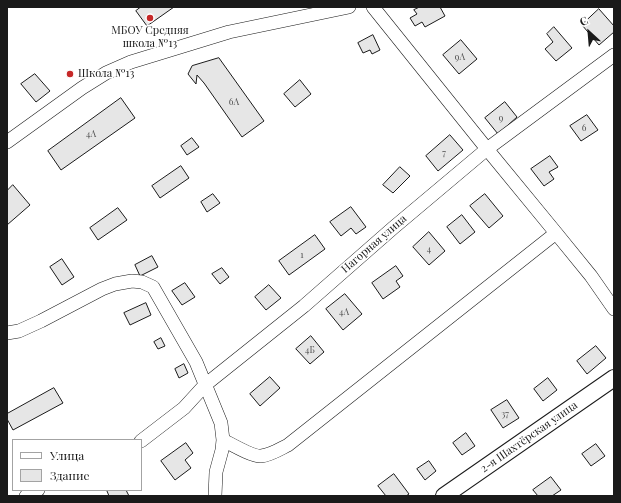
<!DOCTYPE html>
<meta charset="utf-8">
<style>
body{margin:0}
#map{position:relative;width:621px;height:503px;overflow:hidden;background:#fff;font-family:"Playfair Display",serif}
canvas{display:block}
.frame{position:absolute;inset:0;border:8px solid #1a1a1a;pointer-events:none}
.legend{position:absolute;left:12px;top:439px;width:130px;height:52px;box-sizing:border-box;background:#fff;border:1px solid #a3a3a3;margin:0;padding:5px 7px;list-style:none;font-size:12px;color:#1a1a1a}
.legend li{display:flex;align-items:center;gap:8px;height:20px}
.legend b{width:20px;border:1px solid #a3a3a3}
.north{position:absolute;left:569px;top:12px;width:40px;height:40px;-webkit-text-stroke:3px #fff;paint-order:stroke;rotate:334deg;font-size:11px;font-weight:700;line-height:16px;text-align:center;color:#1a1a1a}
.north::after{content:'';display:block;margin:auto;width:14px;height:18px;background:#1a1a1a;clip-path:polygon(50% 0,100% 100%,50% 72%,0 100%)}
</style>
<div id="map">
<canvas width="621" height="503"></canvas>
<div class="frame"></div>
<ul class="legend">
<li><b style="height:5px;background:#fff"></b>Улица</li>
<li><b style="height:11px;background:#e6e6e6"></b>Здание</li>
</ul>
<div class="north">С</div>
</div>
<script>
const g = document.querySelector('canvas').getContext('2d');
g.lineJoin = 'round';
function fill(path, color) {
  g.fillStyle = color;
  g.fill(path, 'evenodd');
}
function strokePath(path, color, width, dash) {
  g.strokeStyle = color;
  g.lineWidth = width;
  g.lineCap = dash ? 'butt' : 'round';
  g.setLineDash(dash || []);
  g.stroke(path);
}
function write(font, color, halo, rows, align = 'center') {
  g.font = font + ' "Playfair Display",serif';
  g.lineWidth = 3;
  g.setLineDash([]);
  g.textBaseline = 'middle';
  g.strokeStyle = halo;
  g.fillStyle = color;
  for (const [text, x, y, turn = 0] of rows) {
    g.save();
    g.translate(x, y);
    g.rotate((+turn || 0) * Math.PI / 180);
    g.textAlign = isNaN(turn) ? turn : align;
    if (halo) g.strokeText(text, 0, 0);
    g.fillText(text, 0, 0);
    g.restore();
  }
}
const building = new Path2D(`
 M141,7h33l-27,19 -11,-15z
 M420,7h20l5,9 -20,11 -3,-5 -7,4 -5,-8 7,-4 -3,-4z
 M599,9l15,17v6l-15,13 -17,-20z
 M554,27l18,21 -16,13 -11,-12 8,-7 -6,-8z
 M373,35l7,15 -8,4 -2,-4 -7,3 -5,-10z
 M461,40l16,19 -18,15 -16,-19z
 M219,58l45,63 -22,16 -38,-54 -7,-8 -1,9 -8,-10 4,-8z
 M35,74l15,17 -14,11 -15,-18z
 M300,80l11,14 -16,13 -11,-13z
 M121,98l14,20 -74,52 -13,-19z
 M505,102l12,15 -19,17 -13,-16z
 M587,115l11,15 -17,11 -11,-15z
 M450,135l13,15 -25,21 -12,-15z
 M192,138l7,9 -12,8 -6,-9z
 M550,156l8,11 -9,5 5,7 -10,7 -13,-17z
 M181,166l8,12 -29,20 -8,-12z
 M400,167l10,9 -17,17 -10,-8z
 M13,185l17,20 -23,20v-34z
 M213,194l7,9 -13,9 -6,-10z
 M485,194l18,22 -14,12 -19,-22z
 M351,207l15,20 -10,7 -5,-6 -10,8 -11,-14z
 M118,208l9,12 -29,20 -8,-12z
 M462,215l13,17 -15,12 -13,-17z
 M429,232l16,19 -16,14 -16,-18z
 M315,235l10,14 -36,26 -10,-14z
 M152,256l6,11 -18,9 -5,-11z
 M62,259l12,18 -12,8 -12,-18z
 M396,266l7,10 -7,5 4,6 -17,12 -11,-16z
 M222,268l7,9 -9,7 -8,-10z
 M185,283l10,14 -13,8 -10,-14z
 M269,285l12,13 -15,12 -11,-13z
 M345,294l17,20 -19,16 -17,-21z
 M146,303l5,12 -21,10 -6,-12z
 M311,336l13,16 -14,12 -14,-15z
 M161,338l4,8 -7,3 -4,-7z
 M596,346l10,12 -19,16 -10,-13z
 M184,364l4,9 -9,5 -4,-9z
 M270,377l10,11 -20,18 -10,-12z
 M548,378l9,12 -14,11 -9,-12z
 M54,388l9,15 -50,27 -6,-11v-5z
 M507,400l12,18 -16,10 -12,-18z
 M466,433l9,13 -13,9 -9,-12z
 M186,443l7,10 -8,7 6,8 -16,12 -14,-19z
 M596,444l9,12 -14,10 -9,-12z
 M429,461l7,10 -11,9 -8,-11z
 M394,474l15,20 -3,2h-20l-8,-10z
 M551,477l10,13 -9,6h-14l-5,-6z
 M108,490h18l3,6h-20l-2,-5z`);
const minor = new Path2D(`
 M373,7l114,142 69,84 35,43 23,33
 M7,142l75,-54 24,-15 25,-11 98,-30 120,-25
 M7,333l12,-2 22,-10 61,-32 13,-5 17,-3 10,1 11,5 43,75 25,61 2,17 -1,10 -6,22 -1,24
 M223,440c8,4 30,17 38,16 10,-1 19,-7 27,-11l268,-212
 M141,441l43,-33 21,-23 99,-79 89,-78 94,-79 127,-94
 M26,496l12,-6`);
const major = new Path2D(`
 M444,496l170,-118`);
const markers = [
 [150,18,4,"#c62828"],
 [70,74,4,"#c62828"]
];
const numberNames = [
 ["9А",460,57],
 ["6А",234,102],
 ["9",501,118],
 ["6",584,128],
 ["4А",91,134],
 ["7",444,153],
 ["4",429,249],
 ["1",302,255],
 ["4А",344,312],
 ["4Б",310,350],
 ["37",505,414]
];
const poiNames = [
 ["МБОУ Средняя",150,31],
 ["школа №13",150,44],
 ["Школа №13",78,74,"left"]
];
const streetNames = [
 ["Нагорная улица",374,244,-41],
 ["2-я Шахтёрская улица",529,437,-35]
];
fill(building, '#e6e6e6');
strokePath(building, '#1a1a1a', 1);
strokePath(minor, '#1a1a1a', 14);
strokePath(major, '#1a1a1a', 18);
strokePath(minor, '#fff', 13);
strokePath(major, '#fff', 16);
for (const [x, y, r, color] of markers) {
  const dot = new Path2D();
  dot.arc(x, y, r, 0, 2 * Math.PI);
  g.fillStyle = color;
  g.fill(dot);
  strokePath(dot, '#fff', 1.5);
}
write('9px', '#4d4d4d', null, numberNames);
write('11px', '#1a1a1a', '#fff', poiNames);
write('11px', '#1a1a1a', '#fff', streetNames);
</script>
